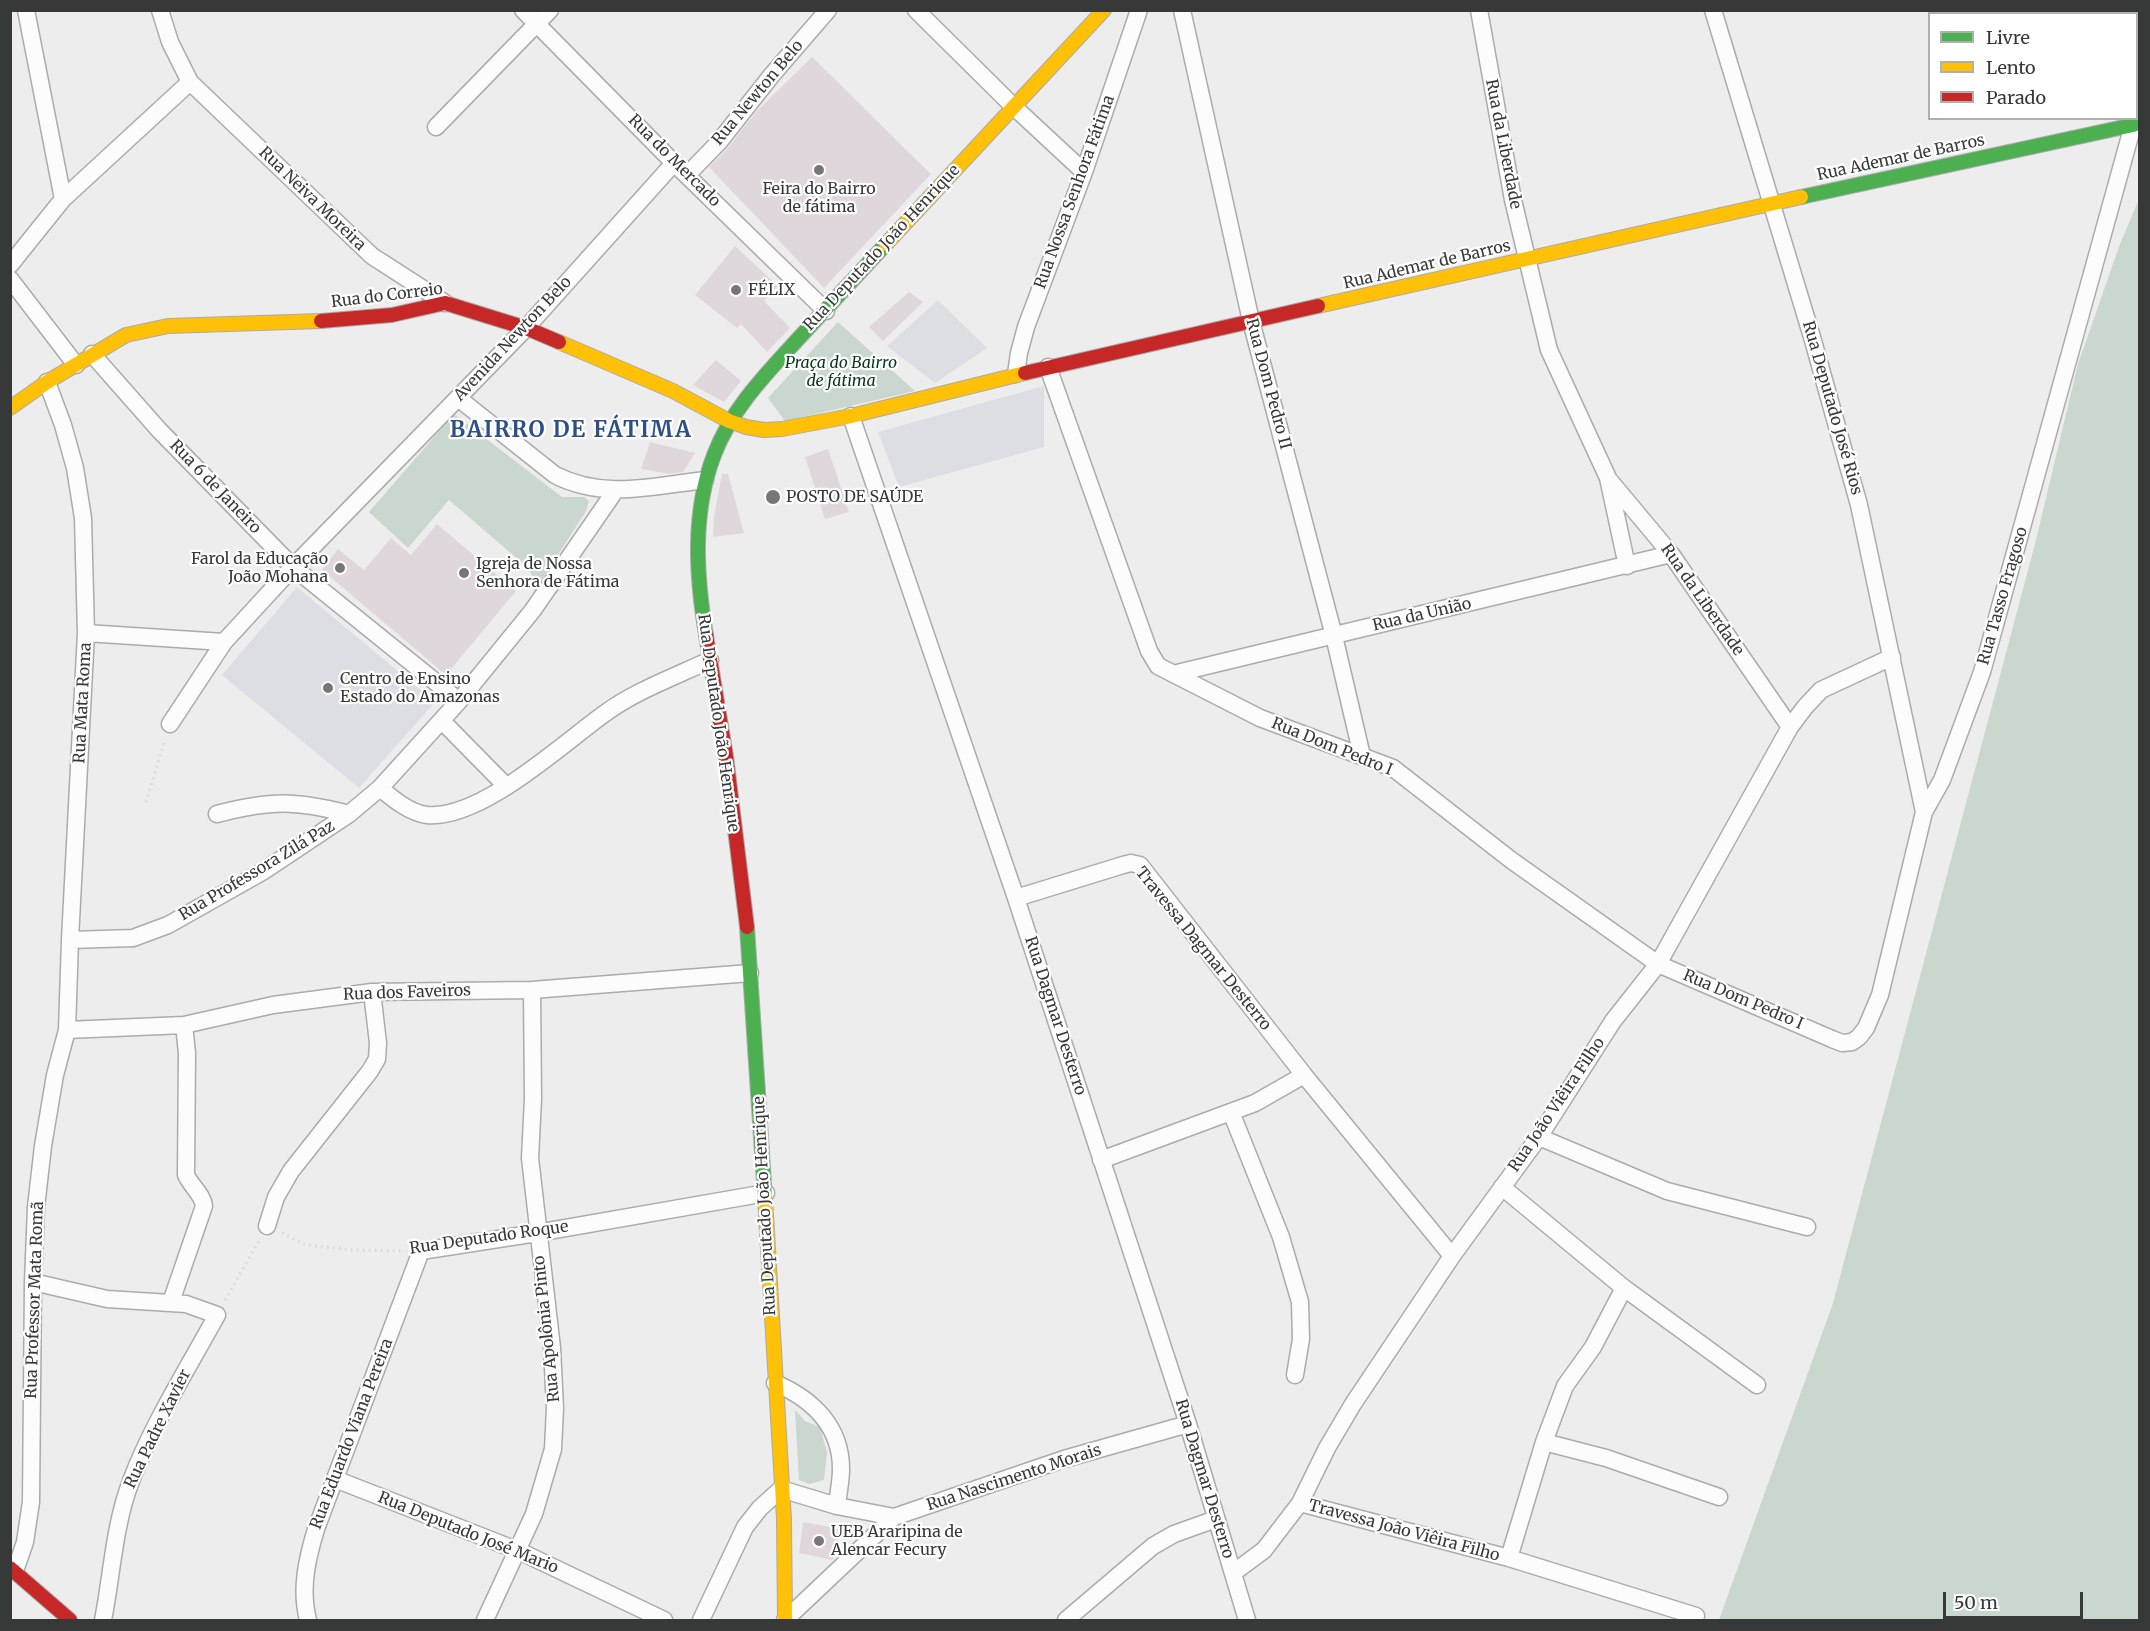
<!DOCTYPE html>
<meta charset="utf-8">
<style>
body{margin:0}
#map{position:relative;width:2150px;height:1631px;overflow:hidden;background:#ededed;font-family:Merriweather,serif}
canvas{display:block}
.frame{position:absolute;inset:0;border:12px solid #373838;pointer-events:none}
.legend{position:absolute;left:1928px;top:12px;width:210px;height:108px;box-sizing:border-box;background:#fff;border:2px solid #afafaf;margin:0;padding:8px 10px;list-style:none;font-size:18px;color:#373838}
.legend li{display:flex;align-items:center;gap:12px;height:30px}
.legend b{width:30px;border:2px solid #afafaf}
.scale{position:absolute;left:1943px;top:1592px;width:140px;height:27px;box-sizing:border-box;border:3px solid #373838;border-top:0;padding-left:8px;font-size:18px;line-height:21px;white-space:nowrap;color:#373838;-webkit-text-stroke:4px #fff;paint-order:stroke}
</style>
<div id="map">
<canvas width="2150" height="1631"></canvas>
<div class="frame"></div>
<ul class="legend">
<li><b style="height:8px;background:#4caf50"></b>Livre</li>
<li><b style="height:8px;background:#ffc107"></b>Lento</li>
<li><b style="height:8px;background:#c62828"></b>Parado</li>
</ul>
<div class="scale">50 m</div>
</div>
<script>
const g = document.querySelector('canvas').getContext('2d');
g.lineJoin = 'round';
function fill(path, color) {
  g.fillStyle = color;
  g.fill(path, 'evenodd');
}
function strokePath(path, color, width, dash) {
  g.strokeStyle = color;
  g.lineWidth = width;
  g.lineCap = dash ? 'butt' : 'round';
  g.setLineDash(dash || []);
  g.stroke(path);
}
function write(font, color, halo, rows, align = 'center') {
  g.font = font + ' Merriweather,serif';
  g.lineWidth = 4.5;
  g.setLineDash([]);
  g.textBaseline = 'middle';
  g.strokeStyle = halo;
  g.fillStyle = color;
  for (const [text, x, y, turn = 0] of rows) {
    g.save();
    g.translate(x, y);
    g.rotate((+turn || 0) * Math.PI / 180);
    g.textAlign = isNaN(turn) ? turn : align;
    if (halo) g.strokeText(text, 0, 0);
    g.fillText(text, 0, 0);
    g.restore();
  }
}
const built = new Path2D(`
 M938,300l49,48 -52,35 -48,-37z
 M1044,386v61l-145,40 -21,-55z
 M297,587l138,115 -76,86 -137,-113z`);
const green = new Path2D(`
 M2139,199v1421h-420l114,-317 202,-759 43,-180 42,-120z
 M838,322l77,69 -130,30 -17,-23z
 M454,414l108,83h22l5,4 -3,10 -51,80 -5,-5 2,-10 -4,-8 -79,-68 -41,48 -39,-36z
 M795,1410l10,11 15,6 7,26 -3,27 -15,4 -10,-4z`);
const building = new Path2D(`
 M812,57l119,117 -107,114 -115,-121 18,-18 30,-38z
 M735,246l43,40 -14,15 26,27 -23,24 -26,-28 -4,4 -42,-33z
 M909,292l14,10 -40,39 -14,-14z
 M716,360l25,21 -17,21 -31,-17z
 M650,442l45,11 -12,19 -14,2 -28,-5z
 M828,449l21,63 -24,7 -20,-62z
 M722,474h6l16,59 -31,4 1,-21z
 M437,524l79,67 -70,84 -124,-105 16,-21 26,21 27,-32 20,17z
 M803,1522l37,7 -7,31 -34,-7z`);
const path = new Path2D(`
 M146,802l19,-62
 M282,1233l24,12 47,5 52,1
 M225,1300l34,-59`);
const street = new Path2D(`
 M26,10l37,189
 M160,10l10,32 20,40 182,174 73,47
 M523,10l151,153 152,148
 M916,10l97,96 71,66
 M1182,10l69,311 83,315 28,120
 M1479,10l34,190 36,150 59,128 19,88
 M1713,10l99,327 47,168 65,307
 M436,127l114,-117
 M687,175l32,-33 52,-66 57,-66
 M10,265l53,-66 127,-117
 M10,279l66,86
 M92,354l67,76 134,137 166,134
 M1048,367l101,284 9,15 102,52 133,50 118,92 147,104 174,75 10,4 10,-1 7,-5 7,-9 14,-33 44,-183 18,-32 40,-108 151,-547
 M1016,374l3,-21 7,-26 58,-155 55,-162
 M458,398l97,77c49,25 98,11 150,5
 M851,416l165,482 172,526 59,196
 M1610,481l61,73 119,173
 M86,633l138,9
 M1173,674l498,-120
 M442,721l64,65
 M170,724l54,-82 69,-75 233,-239 148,-165
 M380,788c13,11 30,25 47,27 54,5 135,-71 177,-101 31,-23 70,-37 106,-54
 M217,814c53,-14 79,-14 132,0
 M1016,898l107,-33 8,-2 9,2 164,210 148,181
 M70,940l63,-2 35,-13 94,-53 87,-58 31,-26 79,-87 74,-91 82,-119
 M67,1030l117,-5 89,-20 99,-13 160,-2 218,-17
 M1231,1112l50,125 19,65 1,37 -6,36
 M1539,1137l128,54 140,36
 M1101,1160l154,-57 49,-28
 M1502,1187l122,101 133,97
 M267,1226l9,-29 15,-26 79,-100 7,-12 1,-16 -6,-51
 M33,1282l74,17 79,5 31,11c-29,53 -65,110 -86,166 -17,44 -19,94 -28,139
 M171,1302l33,-96c-1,-11 -13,-20 -18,-31l1,-122 -3,-28
 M775,1383c37,16 66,43 66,86 0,13 -3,25 -4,37
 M1544,1442l62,16 113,39
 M335,1479l184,72 145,69
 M1300,1503l209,55 187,58
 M1509,1558l35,-116 21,-56 28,-39 31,-59
 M15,1571l10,-29 6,-40 2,-220 3,-75 7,-61 12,-71 12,-45 3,-90 16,-307 -3,-115 -8,-50 -12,-43 -16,-43
 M1233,1573l31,-23 36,-47 27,-55 26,-44 99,-148 87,-119 74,-116 45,-57 132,-237 15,-20 16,-17 71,-33
 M308,1620c-8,-31 -1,-61 8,-91l105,-278 116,-18 229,-40
 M485,1620l49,-106 19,-65 2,-41 -3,-60 -22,-190 3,-59 -1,-109
 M701,1620l44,-93 15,-19 21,-19 56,17 57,11 170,-58 124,-35
 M785,1620l109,-103
 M1066,1620l87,-74 21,-12 42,-15`);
const fast = new Path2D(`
 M1801,197l332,-72 2,-7
 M706,635c-10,-60 -14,-122 8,-180 18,-47 52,-81 85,-117 29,-31 58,-63 87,-94
 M747,927l18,271`);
const slow = new Path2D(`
 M886,244l218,-234
 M1318,306l483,-109
 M559,342l114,49 56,30 17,6 18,3 18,-1 69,-13 174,-43
 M10,408l37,-26 79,-47 42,-9 153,-5
 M765,1198l19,321 1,101`);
const jam = new Path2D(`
 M321,321l71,-6 53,-12 81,25 33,14
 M1025,373l293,-67
 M706,635l20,121 21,171
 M10,1568l60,52`);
const markers = [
 [819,170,6,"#777"],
 [736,290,6,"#777"],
 [773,497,8,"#777"],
 [340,568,6,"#777"],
 [464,573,6,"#777"],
 [328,688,6,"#777"],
 [819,1541,6,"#777"]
];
const streetNames = [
 ["Rua Newton Belo",758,93,-50],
 ["Rua da Liberdade",1503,144,79],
 ["Rua Ademar de Barros",1901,158,-12],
 ["Rua do Mercado",674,161,45],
 ["Rua Nossa Senhora Fátima",1075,192,-70],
 ["Rua Neiva Moreira",312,199,44],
 ["Rua Deputado João Henrique",882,248,-47],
 ["Rua Ademar de Barros",1427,265,-13],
 ["Rua do Correio",387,296,-7],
 ["Avenida Newton Belo",513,339,-47],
 ["Rua Dom Pedro II",1268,384,75],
 ["Rua Deputado José Rios",1832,408,74],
 ["Rua 6 de Janeiro",215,487,46],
 ["Rua Tasso Fragoso",2003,596,-74],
 ["Rua da Liberdade",1702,600,55],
 ["Rua da União",1422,615,-13],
 ["Rua Mata Roma",83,703,-87],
 ["Rua Deputado João Henrique",718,723,82],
 ["Rua Dom Pedro I",1332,747,22],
 ["Rua Professora Zilá Paz",257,871,-31],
 ["Travessa Dagmar Desterro",1203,949,51],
 ["Rua dos Faveiros",407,993,-2],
 ["Rua Dom Pedro I",1743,1000,23],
 ["Rua Dagmar Desterro",1055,1016,72],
 ["Rua João Viêira Filho",1557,1105,-56],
 ["Rua Deputado João Henrique",765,1206,-93],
 ["Rua Deputado Roque",489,1238,-8],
 ["Rua Professor Mata Romã",35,1300,-88],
 ["Rua Apolônia Pinto",547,1329,-96],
 ["Rua Padre Xavier",158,1429,-64],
 ["Rua Eduardo Viana Pereira",352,1434,-69],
 ["Rua Nascimento Morais",1014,1478,-18],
 ["Rua Dagmar Desterro",1204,1479,73],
 ["Travessa João Viêira Filho",1404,1531,15],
 ["Rua Deputado José Mario",468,1533,22]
];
const poiNames = [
 ["Feira do Bairro",819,189,"center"],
 ["de fátima",819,207,"center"],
 ["FÉLIX",748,290],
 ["POSTO DE SAÚDE",786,497],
 ["Farol da Educação",328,559,"right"],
 ["João Mohana",328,577,"right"],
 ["Igreja de Nossa",476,564],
 ["Senhora de Fátima",476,582],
 ["Centro de Ensino",340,679],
 ["Estado do Amazonas",340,697],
 ["UEB Araripina de",831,1532],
 ["Alencar Fecury",831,1550]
];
const parkNames = [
 ["Praça do Bairro",841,363],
 ["de fátima",841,381]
];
const districtNames = [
 ["BAIRRO DE FÁTIMA",571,431]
];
fill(built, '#dddee4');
fill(green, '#cad7ce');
fill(building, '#dfd7dc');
strokePath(street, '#ababab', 19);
strokePath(fast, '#ababab', 16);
strokePath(slow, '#ababab', 16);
strokePath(jam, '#ababab', 16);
strokePath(path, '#d8d8d9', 3, [1.5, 4.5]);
strokePath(street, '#fcfcfc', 16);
strokePath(fast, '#4caf50', 14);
strokePath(slow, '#ffc107', 14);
strokePath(jam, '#c62828', 14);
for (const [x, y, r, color] of markers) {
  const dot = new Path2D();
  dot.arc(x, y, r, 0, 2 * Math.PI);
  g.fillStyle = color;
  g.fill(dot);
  strokePath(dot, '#fff', 2);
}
write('16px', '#373838', '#fff', streetNames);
write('16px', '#373838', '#fff', poiNames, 'left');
write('italic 16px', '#07361d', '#fff', parkNames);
g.letterSpacing = '1.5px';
write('bold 22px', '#2e5087', '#fff', districtNames);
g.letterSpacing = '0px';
</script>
